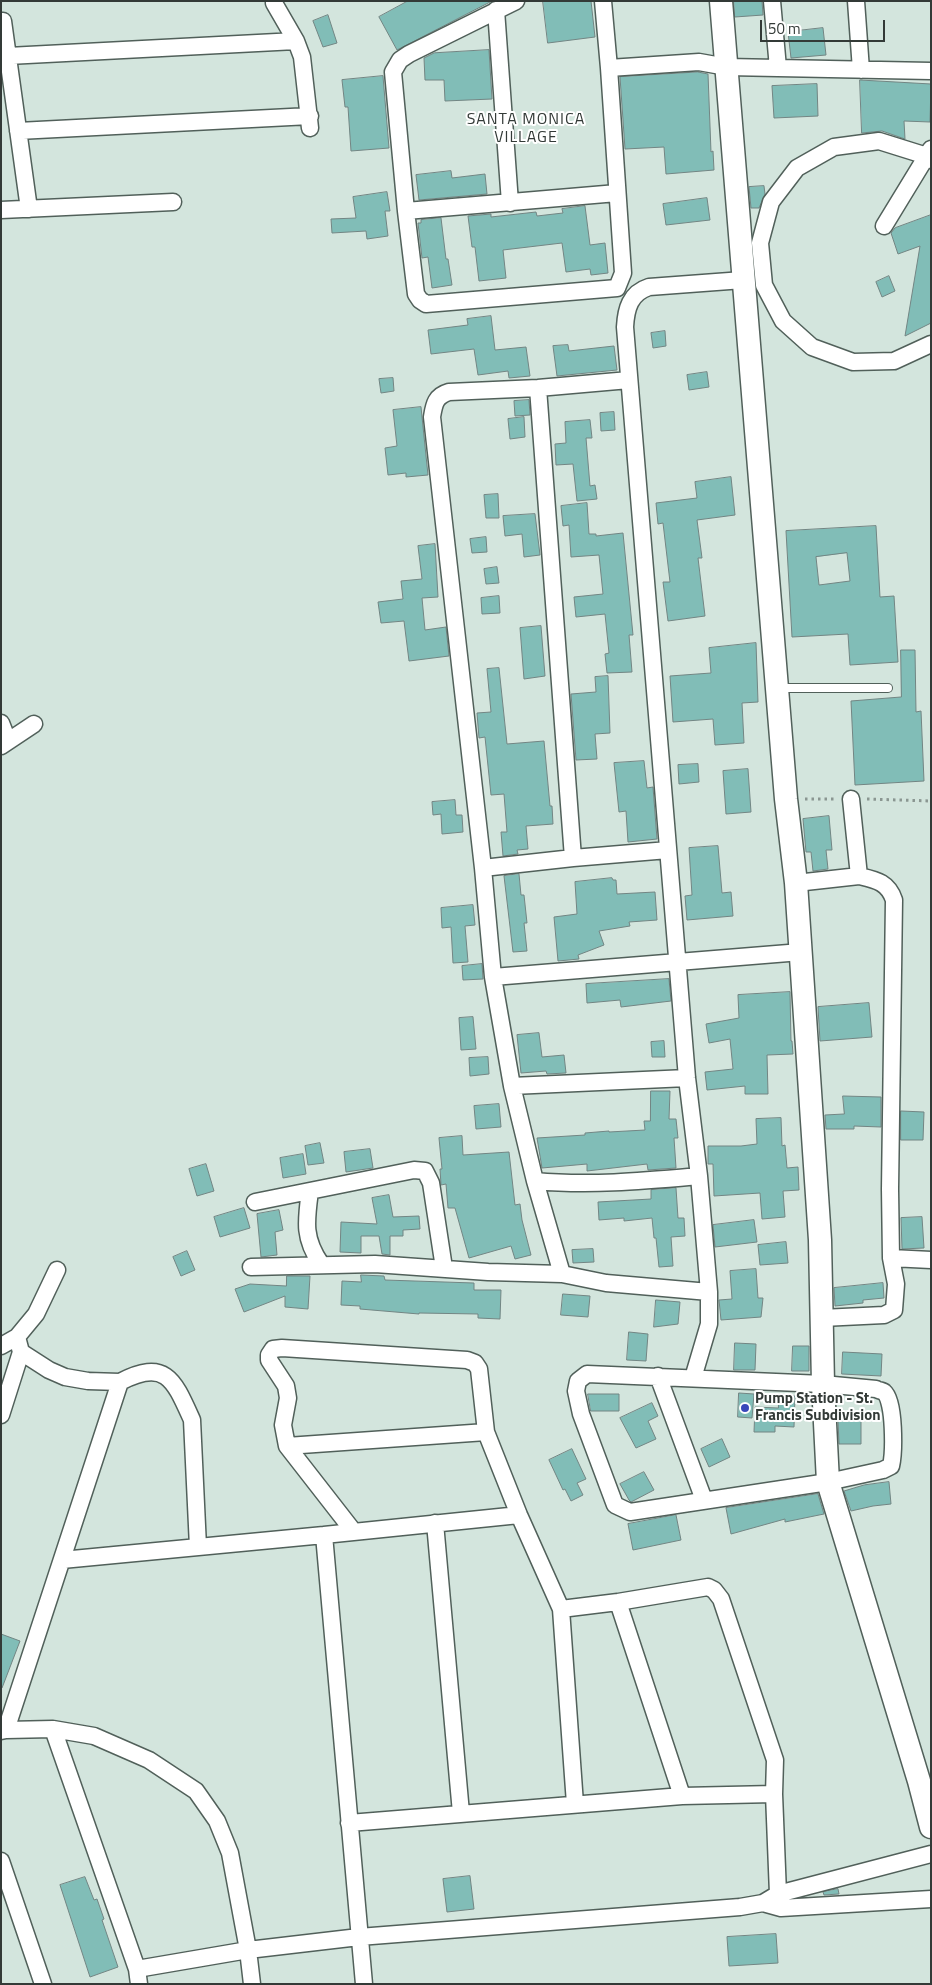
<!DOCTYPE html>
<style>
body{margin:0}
#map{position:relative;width:932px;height:1985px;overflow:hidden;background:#d3e5dd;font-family:"Titillium Web",sans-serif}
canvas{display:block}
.frame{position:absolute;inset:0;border:2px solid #333a37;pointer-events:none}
.scale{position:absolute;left:760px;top:20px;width:125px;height:22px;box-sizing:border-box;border:2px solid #333a37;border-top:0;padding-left:6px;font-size:15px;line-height:18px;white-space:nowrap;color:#333a37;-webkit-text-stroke:4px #fff;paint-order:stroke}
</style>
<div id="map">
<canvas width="932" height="1985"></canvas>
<div class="frame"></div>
<div class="scale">50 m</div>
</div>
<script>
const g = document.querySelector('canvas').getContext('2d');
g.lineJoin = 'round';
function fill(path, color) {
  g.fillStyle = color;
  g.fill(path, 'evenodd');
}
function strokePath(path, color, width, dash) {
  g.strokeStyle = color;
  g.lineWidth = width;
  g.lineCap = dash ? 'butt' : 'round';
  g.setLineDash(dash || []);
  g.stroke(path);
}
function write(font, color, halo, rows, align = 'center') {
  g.font = font + ' "Titillium Web",sans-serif';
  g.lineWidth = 4;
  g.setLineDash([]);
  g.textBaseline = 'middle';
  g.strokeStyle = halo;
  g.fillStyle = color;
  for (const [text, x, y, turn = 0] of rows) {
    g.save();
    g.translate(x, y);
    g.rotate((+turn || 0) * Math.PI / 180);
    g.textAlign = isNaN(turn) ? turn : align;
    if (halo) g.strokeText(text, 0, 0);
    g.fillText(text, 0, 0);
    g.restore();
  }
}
const building = new Path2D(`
 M408,1h84l-95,49 -18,-33z
 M543,1h48l4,36 -47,6z
 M734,1h28l1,14 -28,2z
 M328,15l9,28 -14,4 -10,-26z
 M823,28l3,27 -35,3 -3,-26z
 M489,50l3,49 -47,2 -1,-21h-19l-1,-22 10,-5z
 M698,72l10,2 3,78 2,-1 1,19 -48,4 -2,-27 -39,2 -5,-72z
 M383,76l6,72 -38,3 -3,-44h-3l-3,-27z
 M860,80l71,4 -1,38 -26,-1 1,18 -23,-8 -20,2z
 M817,84l1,32 -44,2 -2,-32z
 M451,171l1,7 33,-4 2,20 -68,6 -3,-25z
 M764,186l1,8 -6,14h-8l-2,-21z
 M387,192l3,19h-5l3,25 -21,3 -1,-8 -34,2 -1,-14 25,-1 -3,-21z
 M707,198l3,22 -44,5 -3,-21z
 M585,206l5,39 15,-2 3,30 -17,2 -1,-6 -24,3 -4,-29 -59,7 3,28 -27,3 -4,-34h-3l-4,-31 23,-2v3l45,-5 1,4 26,-3 -1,-4z
 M931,215v108l-26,13 15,-90 -22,8 -7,-21 4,-5z
 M441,218l5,41h2l4,26 -20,3 -4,-31 -6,1 -4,-35h3v-3z
 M889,276l6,15 -13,6 -6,-15z
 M491,316l4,34 31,-3 4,29 -21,2 -1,-7 -30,4 -4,-26 -43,5 -3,-24 40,-5 -1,-6z
 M665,331l1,15 -13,2 -2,-15z
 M568,345l1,6 45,-5 3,24 -60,6 -4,-30z
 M707,372l2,15 -20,3 -2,-15z
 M393,378l1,13 -13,2 -2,-14z
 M529,400l1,15 -15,1 -1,-15z
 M421,407l7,68 -22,2v-4l-18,2 -3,-27 12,-2 -4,-36z
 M614,412l1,18 -14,1 -1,-18z
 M524,417l1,20 -15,2 -2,-20z
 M590,420l2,18h-6l4,48 5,-1 2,14 -20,2 -4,-37 -17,1 -1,-21 11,-1 -1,-21z
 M731,477l4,38 -38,5 5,38h-4l7,58 -37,5 -5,-39h7l-7,-59 -5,1 -2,-21 41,-5 -2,-16z
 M498,494l1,24h-13l-2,-23z
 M587,503l2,31h7v2l27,-3 10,102h-4l3,37 -25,1 -2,-19 4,-1 -4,-39 -29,3 -2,-20 29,-3 -4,-39 -28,2 -2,-32 -6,1 -2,-20z
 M535,514l5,41 -16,2 -2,-23 -17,2 -2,-20z
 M876,526l4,71 14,-1 4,66 -48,3 -2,-31 -56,3 -6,-106zM847,553l3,28 -31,4 -3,-28z
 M486,537l1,15 -15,1 -2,-14z
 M435,544l3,53 -16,1 3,32 21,-3 3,29 -40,5 -5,-40 -23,2 -3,-21 25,-3 -2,-18 21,-2 -4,-33z
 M497,567l2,16 -13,1 -2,-15z
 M499,596l1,17 -18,1 -1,-16z
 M541,626l4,50 -21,3 -4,-51z
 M756,643l2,59 -16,1 2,40 -29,2 -2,-26 -40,3 -3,-46 41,-3 -2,-25z
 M901,650h14l1,62 5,-1 3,70 -69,4 -4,-84 50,-4z
 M499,668l8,76 37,-3 6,65h2l1,18 -27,2 2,23 -11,1 1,4 -15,2 -2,-24h6l-3,-38 -13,1 -6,-58 -6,1 -2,-25 14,-1 -4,-43z
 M608,676l2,57 -15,1 2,25 -21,1 -5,-66 25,-2 -1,-15z
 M644,761l3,27 6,-1 4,52 -29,3 -2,-31 -7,1 -5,-49z
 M698,764l1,18 -20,2 -1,-19z
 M748,769l3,43 -25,2 -3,-43z
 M455,800l1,15h6l1,17 -21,2 -1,-20 -8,1 -1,-13z
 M829,816l3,34h-6l2,19 -15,2 -2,-19h-5l-3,-33z
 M718,846l4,47 9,-1 2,24 -46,4 -2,-24 7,-1 -3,-47z
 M519,874l2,21h3l3,28h-3l3,28 -14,1 -9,-76z
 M612,878l1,2h3l1,14 38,-2 2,28 -28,2 1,4 -31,5 5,14 -26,10 1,4 -21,2 -4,-44 23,-3 -2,-32z
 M473,905l2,20 -10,1 3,36 -15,1 -2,-36 -9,1 -1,-20z
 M482,964l1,15 -20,1 -1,-14z
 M669,979l2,22 -50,6 -1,-7 -33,3 -1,-19z
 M790,992l1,49h1l1,13 -26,1 1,39h-23v-8l-38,4 -2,-18 28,-3 -3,-30 -21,4 -3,-19 33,-6 -1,-23z
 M869,1003l3,34 -52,4 -2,-34z
 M473,1017l3,32 -15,1 -2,-32z
 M539,1033l3,24 22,-2 2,18 -19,1 -1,-3 -25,2 -4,-38z
 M664,1041l1,16h-13l-1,-15z
 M488,1057l1,17 -19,2 -1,-18z
 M651,1091h19l-1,28h7l2,19h-4l2,30 -28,2 -1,-6 -60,7v-7l-45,4 -5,-30 48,-3v-2l24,-2v1l36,-2 -1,-9h6z
 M843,1096l38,1v30l-27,-1v3h-28l-1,-14 19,-1z
 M499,1104l2,23 -25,2 -2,-23z
 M901,1111l23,1 -1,28h-22z
 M781,1118l1,28 3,-1 2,23 11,-1 1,23 -16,1 2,26 -23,2 -2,-26 -46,3 -1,-32h-5v-18h33l16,-2 -1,-25z
 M462,1136l1,19 46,-3 6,53 5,-1 2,16 9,35 -16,4 -4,-13 -42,12 -14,-50h-7l-2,-24 -5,1 -1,-16h2l-3,-31z
 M320,1143l4,20 -16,2 -3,-19z
 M370,1149l3,19 -27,4 -2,-20z
 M303,1154l3,20 -23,4 -3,-20z
 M206,1164l8,27 -17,5 -8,-27z
 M676,1188l2,30h6l1,18 -14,1 2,29 -14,1 -3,-29h-2l-2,-20 -28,3v-3l-25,2 -1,-18 53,-3v-9z
 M389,1195l4,22 26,-1 1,13 -17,1v6h-13v19l-8,-1 -3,-18h-18v17l-21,-1 1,-30 36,2 -5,-26z
 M244,1208l6,20 -30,9 -6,-20z
 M279,1210l4,20 -8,2 2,23 -16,2 -4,-43z
 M922,1217l2,31 -22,1 -1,-31z
 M754,1220l3,22 -42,5 -2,-22z
 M786,1242l2,21 -28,2 -2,-20z
 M593,1249l1,13 -21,1 -1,-13z
 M187,1251l8,19 -14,6 -8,-19z
 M756,1269l2,29h5l-2,19 -40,3 -2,-20 13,-1 -2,-28z
 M361,1275l23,1 1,4 89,3v7h27l-1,29 -22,-1v-4l-59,-1v1l-59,-5v-3l-19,-1 1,-24 19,1z
 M287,1276h23l-2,33 -23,-2v-11l-41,16 -9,-23 15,-5 36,2z
 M883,1283l1,15 -21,2v3l-28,3 -1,-18z
 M563,1294l27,2 -2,21 -27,-2z
 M656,1300l24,2 -2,22 -24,3z
 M629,1332l19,2 -2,27 -19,-1z
 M735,1343l21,1 -1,26h-21z
 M793,1346h16v25h-17z
 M843,1352l39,2 -1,22 -39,-2z
 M739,1393l15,1 -2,24 -14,-1z
 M588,1394h31v17h-28z
 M779,1395l16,1 -1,31 -19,-1v6h-21l1,-25 23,1z
 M652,1403l6,13 -10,5 8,18 -20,9 -16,-30z
 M861,1419v25h-22l-1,-24z
 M722,1439l8,18 -21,10 -8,-18z
 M572,1449l14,30 -9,4 6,12 -12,6 -6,-12 -2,1 -14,-30z
 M644,1472l10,18 -23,12 -2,-2 -9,-16z
 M889,1482l2,22 -18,2 -22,5 -7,-20 20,-6z
 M818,1494l6,20 -39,8v-3l-54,15 -5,-26z
 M676,1515l5,25 -48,10 -5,-26z
 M1,1634l19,7 -18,47h-1z
 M470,1876l4,33 -27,3 -4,-33z
 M85,1877l9,23 3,-1 7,20 -2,1 16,47 -28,10 -30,-92z
 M838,1889l1,5 -15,1 -1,-3z
 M776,1934l2,29 -49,3 -2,-29z`);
const path = new Path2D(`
 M805,799h31
 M867,799l64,2`);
const lane = new Path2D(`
 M778,688h110`);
const street = new Path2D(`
 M516,1l-107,53 -9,6 -7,12 13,139 10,83 4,6 6,4 191,-16 6,-15 -14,-205 -6,-67
 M772,1l6,67
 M856,1l5,69
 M274,3l22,38 6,16 8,71
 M496,10l14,193
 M3,21l26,188
 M8,56l288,-15
 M609,68l90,-6 28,5 204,4
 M18,131l292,-15
 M931,160l-4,-4 -48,-15 -45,6 -37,21 -26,34 -11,41 4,42 19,36 29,26 41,15 41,-1 37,-17
 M1,210l172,-8
 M406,211l211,-18
 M884,226l47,-77
 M1,723l7,18
 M1,746l33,-22
 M573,858l95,-8
 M483,868l90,-10 -35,-470
 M796,883l63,-7
 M493,977l308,-25
 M512,1086l175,-8
 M535,1181c56,5 108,0 164,-5
 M310,1191c-4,30 -7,47 11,73
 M255,1202l159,-32 11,1 6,12 13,85
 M891,1258l40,2
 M251,1267l124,-3 113,8 74,2 44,9 103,9 -10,-116 -12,-98 -62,-751c1,-18 5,-34 24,-40l94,-7
 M562,1274l-27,-93 -23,-95 -19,-109 -10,-109 -51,-451c2,-12 3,-21 17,-25l89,-4 91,-8
 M822,1318l62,-3 10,-5 2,-26 -5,-26 -1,-69 4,-289c-6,-18 -18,-20 -35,-24l-8,-77
 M17,1337l19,-23 21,-44
 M1,1346l16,-9 4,15 28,18 16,7 23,4 32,1
 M587,1374l236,10 53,5c1,1 7,2 8,3 11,9 10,61 7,74l-8,4 -55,12 -198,30 -15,-7 -34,-91 -5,-23 2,-10z
 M658,1376l46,124
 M693,1378l16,-54v-32
 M1,1415l20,-63
 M287,1446l199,-14
 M435,1523l26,290
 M354,1532l-67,-86 -4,-21 5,-27 -2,-12 -17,-26v-5l4,-6 9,-1 185,12 8,3 4,6 7,63 33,83 42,94 14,195
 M62,1560l262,-25
 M618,1602l64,194
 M6,1730l47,-1
 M1,1731l5,-1 114,-348c46,-24 54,-2 72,38l6,127
 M774,1794l4,100 3,10
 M349,1823l333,-27 92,-2 1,-34 -54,-161 -7,-9 -6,-3 -90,15 -57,7
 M1,1861l42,123
 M763,1903l18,5 150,-9
 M137,1969l111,-19 111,-13 381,-30 23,-4 15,-9 153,-40
 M139,1984l-2,-15 -84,-240 41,7 55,24 47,31 21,30 13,32 18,97 4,34
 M364,1984l-40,-449 195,-20`);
const secondary = new Path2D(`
 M721,1l65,798 10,84 24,357 3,144 5,98 91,299 12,46`);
const markers = [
 [745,1408,5,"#3847ba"]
];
const poiNames = [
 ["Pump Station - St.",755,1399],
 ["Francis Subdivision",755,1416]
];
const neighbourhoodNames = [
 ["SANTA MONICA",526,120],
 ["VILLAGE",526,138]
];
fill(building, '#81bdb7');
strokePath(building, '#728583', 1);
strokePath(lane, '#51605a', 10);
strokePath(street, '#51605a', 19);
strokePath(secondary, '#51605a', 25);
strokePath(path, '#8a9691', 3, [2.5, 4]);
strokePath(lane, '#fff', 8);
strokePath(street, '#fff', 16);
strokePath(secondary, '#fff', 22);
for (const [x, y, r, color] of markers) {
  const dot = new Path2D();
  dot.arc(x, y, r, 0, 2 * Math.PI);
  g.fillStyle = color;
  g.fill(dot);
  strokePath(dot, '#fff', 2);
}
write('bold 15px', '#333a37', '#fff', poiNames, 'left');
g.letterSpacing = '1px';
write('16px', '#333a37', '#fff', neighbourhoodNames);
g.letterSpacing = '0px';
</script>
